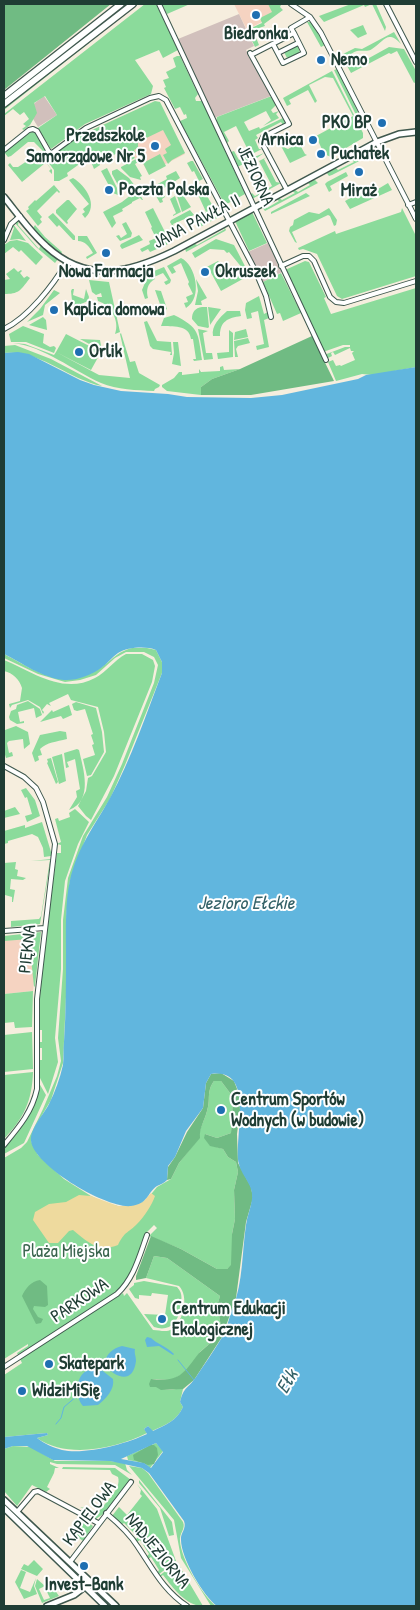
<!DOCTYPE html>
<meta charset="utf-8">
<style>
body{margin:0}
#map{position:relative;width:420px;height:1610px;overflow:hidden;background:#f6eede;font-family:"Patrick Hand",sans-serif}
canvas{display:block}
.frame{position:absolute;inset:0;border:5px solid #1f3d34;pointer-events:none}
</style>
<div id="map">
<canvas width="420" height="1610"></canvas>
<div class="frame"></div>
</div>
<script>
const g = document.querySelector('canvas').getContext('2d');
g.lineJoin = 'round';
function fill(path, color) {
  g.fillStyle = color;
  g.fill(path, 'evenodd');
}
function strokePath(path, color, width, dash) {
  g.strokeStyle = color;
  g.lineWidth = width;
  g.lineCap = dash ? 'butt' : 'round';
  g.setLineDash(dash || []);
  g.stroke(path);
}
function write(font, color, halo, rows, align = 'center') {
  g.font = font + ' "Patrick Hand",sans-serif';
  g.lineWidth = 4;
  g.setLineDash([]);
  g.textBaseline = 'middle';
  g.strokeStyle = halo;
  g.fillStyle = color;
  for (const [text, x, y, turn = 0] of rows) {
    g.save();
    g.translate(x, y);
    g.rotate((+turn || 0) * Math.PI / 180);
    g.textAlign = isNaN(turn) ? turn : align;
    if (halo) g.strokeText(text, 0, 0);
    g.fillText(text, 0, 0);
    g.restore();
  }
}
const built = new Path2D(`
 M234,4h44l-11,15 -20,11z
 M167,119l18,35 -37,19 -7,-13 -3,2 -5,-7 -8,-16z
 M39,935l-6,56 -29,3v-58z`);
const industrial = new Path2D(`
 M239,14l15,32 -8,4 25,46 -57,22 -36,-79z
 M44,96l13,19 -19,12 -11,-18z
 M268,243l14,29 -19,10 -15,-30z`);
const green = new Path2D(`
 M126,4h2l-124,97v-1z
 M145,4h11l22,46 -15,8 -4,-8 -24,10 18,26 -2,8 -66,30 -34,25 -13,-21 19,-13 -12,-19 -11,7 3,10 -7,12 -6,5 -2,-1 4,-3 -3,-2 6,-5 -5,-7 -4,3 -7,-6 -9,7v-2z
 M162,4h28l-23,10z
 M268,4l13,1 -1,2 3,3 -19,14 1,2 -12,4 6,15 -4,2 -8,-17 15,-7 -2,-5 12,-6z
 M351,4h25l10,23 -1,4 -13,-27 -7,3 -1,-2 -40,17 -5,-6z
 M307,22h4l14,23 -4,2z
 M363,25l4,9 -9,4 -8,-8z
 M394,32l7,12c-14,-15 -17,-2 -29,5 -4,3 -10,1 -15,2 -6,2 -9,6 -13,9l-3,-5 14,-7 7,1z
 M88,42l1,1 -85,67v-2z
 M296,46h2l2,7 -16,6 3,-1 -3,-6z
 M389,47l15,2 12,22v11l-2,1 -17,-32 -6,3 -2,-1 -38,20 -5,-9 14,-1z
 M177,56h3l18,38 -3,4 1,3h6l43,93 -20,11 -45,-84 7,-3 -1,-4 -2,1 -4,-8 -5,2 -11,-21 2,-1 -3,-7 6,-2 -3,-6 10,-5 -3,-9z
 M337,69l21,43 -2,3 -22,-45z
 M332,71l31,62v5l-32,19 -7,-3 -8,-18 37,-20 -20,-38 -8,-1 -16,8 8,16 -2,2 -7,-13 -19,10 2,4 -4,2 -4,-8z
 M269,97h2l5,8 -5,5 2,3 6,-2 -3,3 3,4 -16,8 8,-6 -5,-9 -22,11 5,9 10,-4 1,2 23,-11 2,5 -2,2 -2,-3 -25,13 2,3 -3,2 4,9h3l-12,6 2,3 12,-5 -17,12 -1,-2 -9,4 1,-1 -7,-14 3,-1 5,9 11,-6 -14,-28 -12,6 5,9 -2,2 -11,-22 1,-4z
 M155,101l5,1 25,51 -13,7 -4,4 -5,-9 4,-2 -2,-4 6,-4 -8,-15 -25,12 -11,1h11v5l-4,2 2,3 -3,2 2,3 -12,6 -5,-11 -18,8v4l-6,4 -4,-10 -3,2 -2,-1 -18,13 1,3 -9,5h-5v-11l-6,-8v-3l33,-24z
 M31,132l5,1 11,19 -8,7 -3,1 -2,-2 3,-3 2,2 5,-5 -10,-10h-6l-17,14 -3,1 -4,-5z
 M299,143l6,11 2,1 -17,8 -9,-17 7,3z
 M370,149l1,6 -39,20 -3,1 -3,-4 9,-5 3,3 16,-8 -3,-3h5l6,-3 1,-3z
 M160,154l6,12 -17,9 -6,-12z
 M267,157l-3,2 12,23 5,1 -29,16 -2,-4 2,-2 3,3 17,-10 -13,-25z
 M30,159l7,4 8,-2 7,9v4l-3,-3 2,-2 -4,-5h-3l-22,18 -14,-17 2,-2 3,4h5z
 M136,159l2,3 -3,2 7,12 -2,1 1,3 -11,-3 -9,-9v-1z
 M191,161h2l10,18 -4,2 -5,-10 -2,1 -5,-9z
 M107,168l10,20 1,7 -5,-2 -12,-22z
 M117,169l12,9 6,8 -11,5 -5,-4 -7,-13v-3z
 M176,171l4,7 -19,12 4,7 -3,2 1,3 -3,1 -8,-14 1,-4 1,1 13,-7 -1,-3z
 M346,172l2,4 -18,10 2,4 -3,2 -4,-8 2,-2z
 M73,178c13,8 26,27 12,40l-3,-4 3,-2 -2,-3 6,-5 -20,-24z
 M312,180h3l3,3 -53,28 -3,-4 2,-2 3,3 12,-7 -3,-2 3,-1 3,2 13,-7 -3,-2 2,-2 4,3 12,-7 -3,-3z
 M388,183l4,7 -42,19 -5,-8 20,-11 3,5z
 M54,185l6,7 -1,1 -2,-2 -20,20 5,6 -2,2 2,3 -4,4 -12,-15 3,-2 -1,-2 7,-7 1,1z
 M200,186l2,1 17,30 -19,10 -3,-6 4,-2 -2,-3 7,-4 -11,-24z
 M136,191l3,2 4,7h-1l-2,-2 -8,4v1l-10,6 1,2 -10,5 3,7 -4,5 -9,-16 19,-10z
 M181,192l10,15 -9,5 -5,-16z
 M306,193l4,3 -39,18v-2z
 M175,196l6,16 -8,4v-1l3,-2 -6,-14z
 M67,200h2l8,9 -10,12 1,2 -1,1 -11,-11v-3z
 M153,208l15,30 -4,2 4,4 -18,8 -2,-3 -6,3 -2,-3 10,-5 -1,-3 7,-3 -5,-10 1,-1 -7,-15z
 M329,208l8,12 -1,5 -2,1 -4,-10 -2,-1 -36,17 5,11 -2,-1 -6,-11 1,-4 3,-2 1,-5 15,-8 10,2z
 M402,208l14,28v40l-74,23 -5,-3 -20,-42 -14,-5 -4,1 -1,-2 37,-17 1,3 65,-22z
 M190,210l4,5 -21,9 1,2 -1,1 -3,-5 1,-2z
 M252,212l15,31 -18,8 -14,-30z
 M53,213l22,23v4h-2l-14,-15 -2,2 -9,-10z
 M18,220h1l-1,5 21,24 2,-4 17,14 -3,4 -19,-16 -21,-24z
 M126,222l6,11 -1,4 -11,4 -4,-5 3,-1 2,3 6,-4 -5,-10z
 M13,224l13,17 -7,-2 -9,1 4,-12 -2,-2z
 M35,225l10,12 17,15 -1,2 -13,-9 -15,-17z
 M224,226l2,4 -1,1 -39,21 -1,-4 8,-5 4,2 28,-16 -3,-2z
 M139,235l4,5 -21,9 -2,-3 1,-2z
 M78,236h9l10,17 -10,6 -1,-2 7,-4c-4,-7 -8,-12 -15,-12z
 M216,239l18,6 12,23 -3,1 -14,-17 -2,1 -3,-3 -14,-1 -15,9 -3,-5z
 M17,240l11,3 15,14 -7,8 -15,-15 -2,2 -6,-5 -9,7v-9l6,-4z
 M181,258c15,7 22,40 5,50l-2,-5 4,-1 -2,-5 7,-3 -5,-10 1,-2 -8,-19 -8,4 3,5 -4,2 -5,-8z
 M218,261l13,16 3,1 13,-8 3,5 -29,16 -12,-22 -7,3 -1,-2z
 M305,261l4,1 17,35 -2,1 7,16 85,-26v79l-43,8 -11,-1 -26,7 -8,-19 5,-2 3,6 4,-1 1,1 14,-6 -3,-7 2,-2h-3l-1,-3 -15,7 -2,-3 -2,1 1,3 -6,3 -2,-4 21,-8h5v-2h-7l-20,7 -38,-82z
 M150,267l-2,3 -20,7v-5z
 M164,267l7,13 -1,3 -4,2 -2,-3 4,-2 -5,-7 -9,4 1,2c-8,4 -9,12 -7,19l-3,1 -3,-9 7,-17z
 M14,268l4,4 3,-2 1,1 -2,2 4,5 3,-2 3,2c-10,13 -11,16 -26,16v-14l6,-1 -4,-5z
 M281,273l20,40 -18,8 -3,-8 -3,1 -14,-32z
 M196,279l11,19 -6,3 1,4h-7l3,-14z
 M89,280l20,2 11,50 -5,2c5,-13 -4,-29 -17,-33l-1,-4h5l-1,-4 -5,2 -4,-3z
 M72,289h2l-1,6 11,4 2,-10 3,8 -1,4 -7,3 -6,9 -2,-3 -2,-19z
 M54,290l6,3 -15,12 -2,10 -16,7 13,-13z
 M155,290l6,1 6,18 -8,4 -1,-2 4,-1z
 M259,296l5,18 4,-2 1,6 -5,2 5,27 -12,3 -1,-4 8,-2 -6,-33 -7,2 1,5 -5,1 -2,-9 1,-7z
 M202,307h5l2,20 -1,1 -10,-2 -6,-7c0,-7 3,-11 10,-12z
 M208,307l13,2 -11,16v-1z
 M227,311h13l1,5c-13,2 -21,5 -21,20h-7c-2,-10 7,-19 14,-25z
 M174,315c26,13 24,18 28,45l-8,1 -1,-2h3l-3,-20h-2c-2,-15 -19,-12 -30,-13l3,-8z
 M43,317l3,3 1,10 -18,-5z
 M147,321l10,20 14,1 1,13h-2l1,-3 -18,-3 -3,-3 -6,-24z
 M23,326l21,8 -1,9 7,4 4,-1 2,2 -2,5 -28,-11h-15l-2,-8z
 M198,329l10,2 -5,2 3,20h6l1,6 -9,1z
 M246,329l2,8 -14,3 1,-8z
 M229,330l4,3v24l-15,2 -1,-6 12,-1z
 M121,333l9,29 5,-1 4,12 21,12 -1,2 -4,2 -1,2c-17,-1 -37,-1 -53,-8 -29,-13 -56,-36 -88,-40l12,1 29,11 2,-3 43,23 31,3 -10,-44z
 M66,334l35,18 -10,18 -35,-18z
 M248,338l2,5 -12,3 -2,3 2,8h-3l-1,-16z
 M80,339l20,1 2,11z
 M173,342h5l3,24 -9,-2 2,-11z
 M15,345l36,14 51,27c-34,-7 -63,-37 -98,-33v-7z
 M223,366l1,4 16,-1 -28,10 -11,8v8l-34,-4 -5,-4v-2l12,-7 5,-6h3v3l17,-2v-4l2,3 19,-1v-4z
 M132,648h15l9,2 6,12v11l-37,92 -15,34 -23,36 -17,46 -4,37v79l-3,66 -12,37 -13,22 -7,19 7,14 26,24 27,17 15,7 12,3 12,1 13,-5 5,-4 9,-11 14,-8 8,-16 20,-25c0,-10 6,-18 8,-27 4,-12 -1,-19 7,-30h7l12,16 -2,36 -14,5 -12,-4 5,11 13,4 5,8 8,5 2,10 -4,18 1,29 -3,15v31l-5,4h-10l-36,-20 -32,-13 8,-8 -3,-3 -9,9 -11,32 -6,12 -7,9 -11,10 -92,58 -1,-2 11,-7v-2l-24,15v-201l17,-10 6,-6 16,-33 14,-33 4,-15 -3,-23 5,-69v-49l5,-42 15,-42 24,-39 15,-33 32,-81 4,-18 -4,-8 -10,-5h-18l-11,6 -19,17 -16,5 -15,2 -27,-8 -34,-16v-4c32,17 61,38 96,14 13,-8 16,-16 32,-20z
 M126,654h16l11,6 2,6 -3,16 -38,94 -23,44 -5,-4 -8,-10 8,-15 2,-13 4,-2 14,-24 -2,-20 -6,-25 -27,-7 -3,-6 -19,9 2,3 -4,-2 -5,6 2,2 -1,2 -3,-7 -12,-7 -16,5 -2,3 -1,-4 11,-3 2,-13c-3,-9 -9,-15 -18,-17v-11c29,12 59,35 91,18 12,-6 19,-18 31,-24z
 M28,701l12,8 2,6 -6,3 -2,-10 -16,4 2,10 4,-1v2l-7,1 -7,-4 -1,-3 2,-6 5,-2 1,-4z
 M76,702l20,6 6,24 2,20 -13,23 -4,1 -4,-17 12,-4 -3,-10 2,-1 -3,-9 2,-1 -8,-25 -8,2 -3,-1 -2,-6z
 M69,705l3,10 -9,4 -2,-3 -21,6 12,-12 1,2z
 M16,726l12,6 2,12 -6,5 -1,-10 -14,2 -2,2 2,10 3,-1 1,4 -7,2c-3,-9 -4,-20 -1,-28z
 M60,731l6,1 1,7c-11,3 -20,3 -27,10l2,6 -4,1 1,4 -4,2 -3,-9 8,-18z
 M77,749l2,1c4,18 15,51 -10,60l8,-13 -1,-6 4,-2 -5,-30 -8,3 2,5 -3,1 -2,-15z
 M62,754l4,27 -7,3 -7,-27z
 M51,758l7,24 -2,2 -9,-21 1,-1 -1,-3z
 M26,788l9,12 5,16 -13,6 -2,-6 7,-2 -5,-17 -2,1 -4,-8z
 M15,807l5,7 -16,4v-7z
 M75,809l14,13 -11,22 -13,37 -4,39v49l-6,69 3,24 -10,32 -9,-18 1,-16h2v-12h-2v-6h2v-12h-3c0,-59 10,-118 18,-177h4v-8l-4,-1 4,-2 -6,-23 3,-1 1,3 11,-4 -1,-4z
 M42,822l9,30v4l-7,1 -1,-9 -5,-11 -6,-3 -24,7v2l-4,1v-13l21,-6v3z
 M51,859l-11,65 -29,3v-6l28,-2 2,-3 9,-56 -19,1z
 M16,862l-1,7 3,1 -1,6 9,2 -3,2 -12,-1 -1,10 5,1 -2,12h-1v-5l-7,-2 -1,6v-38z
 M41,932l-6,54 -1,1 -5,-48 -25,2v-5z
 M33,991l-1,36 -17,1 -1,-6 -10,1v-29z
 M32,1032l1,37 -29,3v-37z
 M33,1072c-1,29 -9,46 -29,67v-64z
 M39,1083l7,12 -22,48 -20,11v-5c19,-24 31,-35 35,-66z
 M154,1256l13,2 53,38 -3,10 4,20 -12,18 -9,8 -8,13 -11,10 -10,5 -19,-1c8,16 16,9 31,10l-3,13 3,5c-6,14 -18,18 -31,24l-4,-5 -4,3 3,4c-32,16 -80,26 -110,5l11,-3 -1,-2 -43,4v-62l18,-12 -2,-4 103,-66 1,3 3,-3 26,37c7,0 13,3 19,-1 12,-8 17,-33 7,-43l-33,-8z
 M144,1281l33,6c7,7 4,14 3,22 -2,14 -11,23 -26,18l-10,-13 21,1 3,-20 -16,-2 -1,3 -12,-1v4l-4,-1 -6,-9 5,-4v-2z
 M156,1443l7,8 -13,17 -6,-5 -16,-3 -1,-4z
 M13,1446l18,1 24,14h55l15,2 2,7 5,5 -17,-10 -58,-1 -7,-2v2l9,4h-4l-1,5 -7,14 3,2 -4,3 -14,-7 -15,21 -13,-15v-42z
 M129,1466l13,2 6,5 35,49c3,7 -4,11 -3,19 1,18 22,54 36,65h-5l-30,-48 -7,-38z
 M63,1467l52,1 16,12 -28,34 -7,5 -4,-1 2,-4 -14,-7 5,1 1,-1 10,7c8,-10 26,-25 22,-37l-6,-3 -2,-4 -48,-1z
 M139,1480l33,42 2,13 -5,1 -9,-28 -21,-25z
 M137,1484l20,25 19,52 -18,14 -1,-2 2,-3 -8,-13 -3,2 -1,-3 2,-2 -9,-14 -3,2 -2,-2 3,-3 -14,-14 -3,2 -9,-9 7,-9 8,8 15,-19 -2,-2 1,-4z
 M85,1520l8,6 -10,15 -7,-5z
 M34,1560l9,9 -6,7 -16,-7 3,-5 4,2z
 M177,1562l26,44c-17,0 -30,-18 -40,-31l-3,2 -1,-1z
 M21,1570l5,2 -6,16 10,4 6,-14 -2,8 3,8 -13,5 -9,-17z
 M37,1579l8,7 -6,3 5,11 6,-2 -3,-6 7,-3 5,7 -17,7 -7,-17z`);
const forest = new Path2D(`
 M4,4h107l-107,86z
 M312,336l22,45 -83,14h-50v-8l11,-8 28,-10z
 M221,1073l13,8 5,13 1,16 -3,24 1,29 13,24 2,11 -7,24 -10,76 -14,39 -28,43 -11,9 -22,1 -5,-3h-6l-1,-3 2,-5c29,3 32,-5 48,-26 3,-3 6,-5 9,-8 5,-5 9,-13 13,-19l-4,-20 3,-10 -53,-38 -13,-2 -8,22 -10,2v-4l15,-40 30,13 36,20h10l4,-4 1,-31 3,-15 -1,-29 4,-18 -2,-10 -8,-5 -5,-8 -13,-3 -6,-8 1,-4 12,4 14,-5 2,-36 -12,-16h-7c-8,11 -3,18 -7,30 -2,9 -8,17 -7,27l-21,25 -8,16 -4,1 1,-13 7,-10 12,-25 16,-24 3,-25 5,-9z
 M40,1280l7,6 1,19 -3,2 -11,-1 -1,3 5,8 5,2 -2,4 -5,1 -14,-28c3,-7 9,-15 18,-16z
 M150,1445h4l3,3 1,7 -4,9 -6,1 -14,-5 -1,-5z`);
const sand = new Path2D(`
 M151,1193l4,3c-3,9 -11,21 -18,28 -10,10 -12,7 -19,21 -20,8 -30,-3 -45,-15l-4,1 -11,12h-9l-16,-23 2,-8 14,-8 17,-2 13,-7 12,1 27,10h12l13,-4z`);
const water = new Path2D(`
 M18,352l11,2 51,26 14,5 27,6 47,3 19,3 64,1 31,-3 76,-16 8,-4 50,-8v1239h-199c-13,-9 -36,-48 -36,-66 -1,-7 6,-11 3,-19l-35,-48 -7,-5 -32,-7 -57,-1 -26,-14h-14l-9,3v-12l43,-4 1,2 -11,3c6,5 17,10 25,12 23,5 64,-6 85,-16l-3,-5 4,-3 5,5c12,-6 24,-10 30,-24l-3,-5c4,-16 8,-13 16,-25 8,-12 17,-25 25,-38 6,-9 8,-22 12,-32 10,-25 9,-55 13,-82 1,-9 5,-17 6,-26 2,-14 -10,-22 -13,-35 -6,-25 18,-97 -28,-90l-5,9 -3,25 -17,23 -11,26 -7,9 -1,14c-3,3 -6,4 -10,6 -10,7 -9,18 -26,20 -24,3 -97,-40 -100,-65 -1,-13 13,-27 18,-37 6,-12 11,-26 14,-39 1,-8 0,-16 1,-23 2,-30 2,-60 2,-91 0,-23 -1,-48 4,-71 8,-34 24,-53 40,-82 21,-39 36,-83 52,-125v-11l-6,-12c-10,-4 -28,-3 -38,3 -6,4 -11,11 -17,15 -10,7 -25,13 -37,12 -21,-2 -42,-17 -60,-26v-301zM156,1443l7,9 -12,16 -7,-5 -23,-4z
 M147,1337l4,1c6,6 15,8 23,16l-1,1 -14,-9 -12,1 -2,-7z
 M122,1346l13,3c-1,4 1,7 1,12 -3,24 -21,17 -32,3 2,-10 9,-16 18,-18z
 M99,1368l14,11c2,10 -7,20 -15,26l-15,1c-8,-9 -8,-28 3,-35 4,-2 9,-2 13,-3z`);
const stream = new Path2D(`
 M178,1360l16,20
 M56,1424l5,-6 3,-11 13,-11`);
const minor = new Path2D(`
 M159,4l167,356
 M291,4l19,13 11,16 95,186
 M386,4l30,58
 M273,44l10,19 21,-10 -10,-20
 M250,53l39,71 -26,13 -2,4 26,49
 M278,53l20,-10
 M251,55l43,-22 -3,-5 19,-11
 M4,150l25,-20 4,-1 4,2 12,21 3,1 34,-25 64,-30 9,-2 7,4 89,170 11,26 5,21
 M408,205l8,-3
 M4,240l7,-16 9,-8
 M281,266l22,-10h6l5,5 16,36 6,5 8,1 72,-22
 M4,329c25,-12 49,-44 63,-67
 M4,766l20,11 12,11 7,14 12,42 -18,155v90c-5,23 -18,38 -33,56
 M4,931l41,-3
 M4,1367l113,-73c17,-16 22,-37 30,-59
 M17,1512l17,-20 4,-1 60,32
 M106,1513c12,10 24,21 32,34 15,22 26,44 49,59
 M70,1562l61,-80`);
const tertiary = new Path2D(`
 M4,197c13,16 26,35 42,49 41,38 83,27 128,5l203,-109 22,-8 17,-2
 M4,1500l112,106
 M4,1508l101,98
 M47,1606l27,-11 13,-10`);
const secondary = new Path2D(`
 M4,96l117,-92
 M4,104l129,-100`);
const markers = [
 [256,15,5,"#1f6fb2"],
 [321,60,5,"#1f6fb2"],
 [382,123,5,"#1f6fb2"],
 [313,140,5,"#1f6fb2"],
 [155,146,5,"#1f6fb2"],
 [321,154,5,"#1f6fb2"],
 [359,172,5,"#1f6fb2"],
 [109,190,5,"#1f6fb2"],
 [106,253,5,"#1f6fb2"],
 [205,272,5,"#1f6fb2"],
 [54,310,5,"#1f6fb2"],
 [79,352,5,"#1f6fb2"],
 [221,1110,5,"#1f6fb2"],
 [162,1319,5,"#1f6fb2"],
 [49,1364,5,"#1f6fb2"],
 [22,1391,5,"#1f6fb2"],
 [84,1566,5,"#1f6fb2"]
];
const poiNames = [
 ["Biedronka",256,34,"center"],
 ["Nemo",331,60],
 ["PKO BP",372,123,"right"],
 ["Przedszkole",145,136,"right"],
 ["Samorządowe Nr 5",145,157,"right"],
 ["Arnica",303,140,"right"],
 ["Puchatek",331,154],
 ["Poczta Polska",119,190],
 ["Miraż",359,191,"center"],
 ["Nowa Farmacja",106,272,"center"],
 ["Okruszek",215,272],
 ["Kaplica domowa",64,310],
 ["Orlik",89,352],
 ["Centrum Sportów",231,1100],
 ["Wodnych (w budowie)",231,1121],
 ["Centrum Edukacji",172,1309],
 ["Ekologicznej",172,1330],
 ["Skatepark",59,1364],
 ["WidziMiSię",32,1391],
 ["Invest-Bank",84,1585,"center"]
];
const streetNames = [
 ["JEZIORNA",255,176,65],
 ["JANA PAWŁA II",197,222,-28],
 ["PIĘKNA",28,949,-84],
 ["PARKOWA",80,1301,-34],
 ["KĄPIELOWA",90,1514,-53],
 ["NADJEZIORNA",157,1551,51]
];
const parkNames = [
 ["Plaża Miejska",66,1252]
];
const waterNames = [
 ["Jezioro Ełckie",246,904],
 ["Ełk",288,1382,-59]
];
fill(built, '#f5d3c1');
fill(industrial, '#d1c0bc');
fill(green, '#8bdb9b');
fill(forest, '#70bb83');
fill(sand, '#eeda9e');
fill(water, '#61b6de');
strokePath(stream, '#61b6de', 1);
strokePath(minor, '#3f584e', 6);
strokePath(tertiary, '#3f584e', 8);
strokePath(secondary, '#3f584e', 8);
strokePath(minor, '#fff', 4);
strokePath(tertiary, '#fff', 5);
strokePath(secondary, '#fff', 5.5);
for (const [x, y, r, color] of markers) {
  const dot = new Path2D();
  dot.arc(x, y, r, 0, 2 * Math.PI);
  g.fillStyle = color;
  g.fill(dot);
  strokePath(dot, '#fff', 2);
}
write('bold 18px', '#1f3d34', '#fff', poiNames, 'left');
write('18px', '#1f3d34', '#fff', streetNames);
write('18px', '#3a644e', '#fff', parkNames);
write('italic 19px', '#336167', '#fff', waterNames);
</script>
